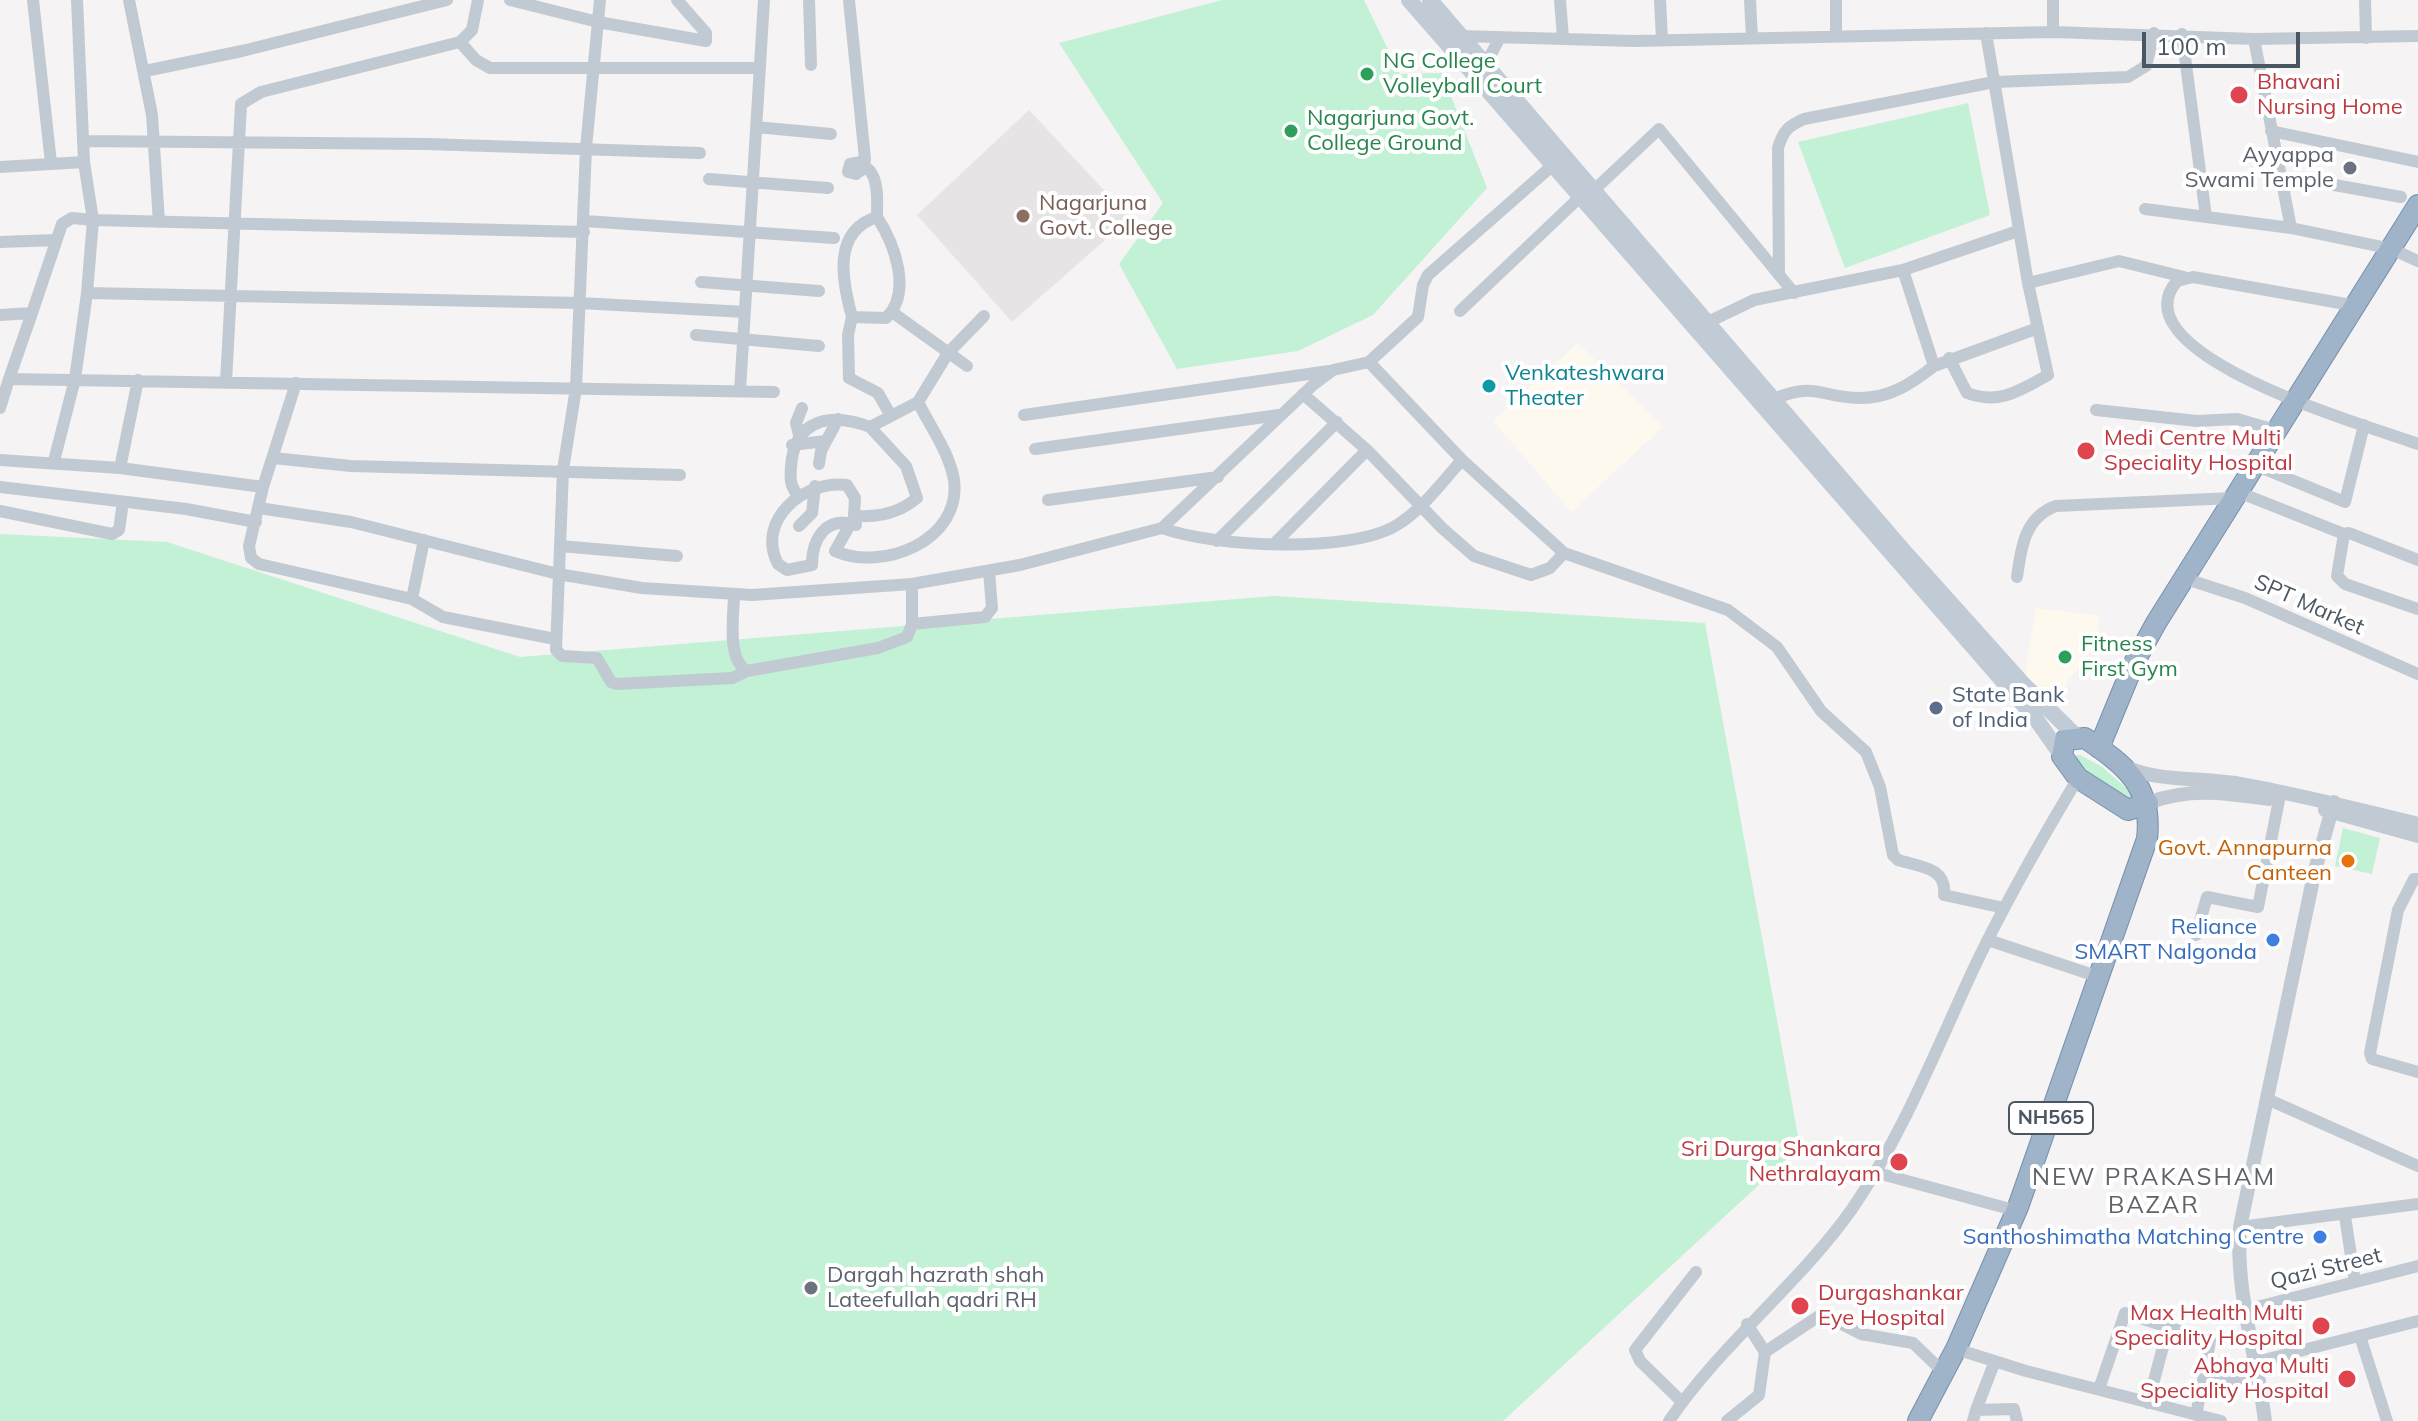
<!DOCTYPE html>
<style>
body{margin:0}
#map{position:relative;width:2418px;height:1421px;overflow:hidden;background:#f5f3f3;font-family:Mulish,sans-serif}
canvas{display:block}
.scale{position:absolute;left:2142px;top:32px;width:158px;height:36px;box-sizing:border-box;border:4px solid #4a5661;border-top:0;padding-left:10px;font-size:24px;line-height:28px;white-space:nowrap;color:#4a5661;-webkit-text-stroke:6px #fff;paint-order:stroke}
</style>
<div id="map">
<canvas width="2418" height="1421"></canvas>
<div class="scale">100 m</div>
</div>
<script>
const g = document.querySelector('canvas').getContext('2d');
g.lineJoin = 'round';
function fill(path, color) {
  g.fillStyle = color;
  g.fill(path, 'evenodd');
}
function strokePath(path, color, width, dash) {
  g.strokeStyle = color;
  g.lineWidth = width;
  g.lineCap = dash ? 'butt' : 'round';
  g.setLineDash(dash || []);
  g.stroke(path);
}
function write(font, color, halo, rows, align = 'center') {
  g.font = font + ' Mulish,sans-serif';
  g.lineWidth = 8;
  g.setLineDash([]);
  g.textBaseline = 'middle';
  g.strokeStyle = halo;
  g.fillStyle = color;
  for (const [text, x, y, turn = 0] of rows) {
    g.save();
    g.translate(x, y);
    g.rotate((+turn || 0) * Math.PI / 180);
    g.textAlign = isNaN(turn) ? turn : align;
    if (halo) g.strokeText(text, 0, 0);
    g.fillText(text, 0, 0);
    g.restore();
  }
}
const commercial = new Path2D(`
 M1578,343l85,84 -92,85 -78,-91z
 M2036,608l64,8 -4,28 -41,55 -31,-21z`);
const education = new Path2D(`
 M1029,110l101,108 -118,104 -95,-107z`);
const green = new Path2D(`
 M1222,0h142l36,74 42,-1 45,115 -114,127 -75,36 -121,18 -58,-105 44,-61 -104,-160z
 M1968,103l22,112 -145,53 -47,-126z
 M0,534l167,8 353,115 754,-61 431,27 95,524 -297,274h-1503z
 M2080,755l21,11 33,29 2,11 -55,-35 -11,-15z
 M2343,828l37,10 -8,36 -37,-8z`);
const minor = new Path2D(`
 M33,0l18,163
 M129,0l23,115 7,107
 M510,0l88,22 108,19v-8l-29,-33
 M600,0l-14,148 -10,240 -13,82 -7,180 6,6 35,2 14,24 6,2 115,-6 15,-7
 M809,0l2,65
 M849,0l16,159 -1,9 -8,6 -8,-2 2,-8 11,-2c2,4 6,6 9,9 9,11 7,33 7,46
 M1560,0l3,38
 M1660,0l2,40
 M1750,0l2,38
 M2053,0v32
 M2365,0l1,38
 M1986,33l42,250 91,-22 65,16
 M2182,34l24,183
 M1460,36l174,5 419,-9 201,7 164,-3
 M1836,36v-36
 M2254,39l37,189 101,21 26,12
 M460,42l16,18 14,8h270
 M1485,66l15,-29
 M145,71l97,-20 205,-51
 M756,127l75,7
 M2271,131l147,31
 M83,141l344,3 273,9
 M0,167l84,-5
 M709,179l119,9
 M2280,185l21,-6 100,18
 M1593,191l66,-62 135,164
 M2145,209l146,19
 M877,217c17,26 36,75 9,101l-34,-1c-10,-36 -20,-86 25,-100z
 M585,221l249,17
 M2018,231l-115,39 31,96 104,-38
 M584,232l-491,-12 -6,73 493,10 165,9
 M0,242l56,-2
 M1779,275l-1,-127c5,-17 10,-22 26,-29l190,-37 134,-5 18,-11 8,-33
 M701,282l118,9
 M2357,306l-164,-29 -16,4c-63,74 198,147 241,163
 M1460,311l121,-115
 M892,312l75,54
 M32,313l30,-89 10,-6 21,2 -9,-58 -7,-162
 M0,315l32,-2 -23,66 765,13
 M852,317l-4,18 1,43 29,15 13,23
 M1706,323l48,-23 149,-30
 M696,335l123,11
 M1949,358l18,35c32,12 52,-2 81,-18l-20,-92
 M1369,362l49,-45 5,-32 5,-10 125,-110
 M138,380l-18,88 143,19 33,-104
 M226,382l15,-278 20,-12 199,-50 12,-12 6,-30
 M740,391l24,-391
 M1303,394l64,56 75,78 32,28 57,19 19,-7 14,-15
 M1774,399c42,-18 47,-1 86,-1 30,0 51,-14 74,-32
 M0,408l9,-29
 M2096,410l101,11 40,-2 42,12
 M1024,415l305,-44
 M799,435l-3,-12 6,-15
 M792,445l34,-4
 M1035,449l244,-34
 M273,458l78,8 329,9
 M0,460l120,8
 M54,461l21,-82 12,-86
 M819,464l2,-13 17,-32
 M2255,465l90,37 19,-77
 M0,487l186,22 70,13
 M263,487l-14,59 2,12 8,6 153,35 12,-59
 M2238,492l106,42
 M799,496c-9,-9 -9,-17 -8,-29 3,-48 39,-55 79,-40
 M1048,500l170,-23
 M259,508l92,14 207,52 84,14 110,7 160,-11 108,-19 142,-37 151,-143 20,-15 36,-8 93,98 102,93 164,57 49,37 44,64 45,41 14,35 13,68 5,5c22,7 49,7 46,35l60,13
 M0,511l112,23 7,-4 4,-28
 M854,516l2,9c-30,-10 -44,14 -44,40l-25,5 -9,-6c-23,-44 27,-85 69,-79l8,13 -1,18c24,1 44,-2 63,-18l-11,-32 -36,-39 48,-25
 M851,523l-16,28c47,21 127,-10 119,-71 -4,-26 -24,-54 -36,-78l30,-49 36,-37
 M799,526l13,-13 3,-27
 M1162,528c51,19 188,26 235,-3 26,-16 45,-43 65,-65
 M1217,541l120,-119
 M1276,542l91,-92
 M560,546l117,10
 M2418,560l-69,-27 -5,1 -7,42 8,8 73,25
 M2017,577c4,-30 8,-60 39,-71l177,-8
 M2183,578l62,20 173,76
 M912,584v40l73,-7 7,-9 -3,-37
 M734,594c0,21 -8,65 13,77l131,-23 29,-11 5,-13
 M412,599l31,18 112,22
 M2418,879h-4l-16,31 -28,143 2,6 46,13
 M2196,935l11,-38 51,10 21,-107
 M1988,940l102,34
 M2267,1099l151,67
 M1874,1172l136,37
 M2345,1216l10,66
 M2240,1227l178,-23
 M2245,1310l173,-44
 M1747,1324l18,28 57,-38 39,20 52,9 25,24
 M2360,1336l27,85
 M1956,1349l70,22 195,50
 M2256,1362l162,-41
 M2099,1389l26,-76 85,28 -7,39 57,1
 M1682,1402l-42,-41 -5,-11 61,-78
 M2148,1403l20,-75
 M1976,1410l19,-49
 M2196,1415l7,-35
 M1669,1421c53,-78 130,-137 183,-212 50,-73 84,-159 121,-239 31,-66 68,-130 105,-192
 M1727,1421l32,-26 6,-43
 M1973,1421l3,-11 38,-1 3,12`);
const tertiary = new Path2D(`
 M2125,767c36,15 73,10 110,16 62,11 122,26 183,41
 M2148,803c41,-16 78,-10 121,-4
 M2325,810l93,26
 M2265,1421c-8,-64 -30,-129 -25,-194l75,-357 19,-68`);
const secondary = new Path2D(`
 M1409,0l627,719 26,37
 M1430,0l472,549 123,137 52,51`);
const trunk = new Path2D(`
 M2099,748l35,-85 22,-40 262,-418
 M1918,1421l38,-72 62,-142 129,-368c6,-53 -21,-73 -62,-101l-20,2 -3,16 16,22 50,32 20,-7`);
const markers = [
 [1367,74,8,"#2e9e5b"],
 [2239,95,10,"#e0444e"],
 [1291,131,8,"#2e9e5b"],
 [2350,168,8,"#6b7280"],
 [1023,216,8,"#8d6e63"],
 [1489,386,8,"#0f9aa8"],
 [2086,451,10,"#e0444e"],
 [2065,657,8,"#2e9e5b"],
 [1936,708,8,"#5c6f8a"],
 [2348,861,8,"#e8710a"],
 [2273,940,8,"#3f7fe0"],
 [1899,1162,10,"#e0444e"],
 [2320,1237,8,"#3f7fe0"],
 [811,1288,8,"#6b7280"],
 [1800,1306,10,"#e0444e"],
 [2321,1326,10,"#e0444e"],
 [2347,1379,10,"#e0444e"]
];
const shields = [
 [2051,1118,84]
];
const shieldNames = [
 ["NH565",2051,1118]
];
const leisureNames = [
 ["NG College",1383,61],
 ["Volleyball Court",1383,86],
 ["Nagarjuna Govt.",1307,118],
 ["College Ground",1307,143],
 ["Fitness",2081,644],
 ["First Gym",2081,669]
];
const healthNames = [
 ["Bhavani",2257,82],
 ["Nursing Home",2257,107],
 ["Medi Centre Multi",2104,438],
 ["Speciality Hospital",2104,463],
 ["Sri Durga Shankara",1881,1149,"right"],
 ["Nethralayam",1881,1174,"right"],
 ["Durgashankar",1818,1293],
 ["Eye Hospital",1818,1318],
 ["Max Health Multi",2303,1313,"right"],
 ["Speciality Hospital",2303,1338,"right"],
 ["Abhaya Multi",2329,1366,"right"],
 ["Speciality Hospital",2329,1391,"right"]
];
const worshipNames = [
 ["Ayyappa",2334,155],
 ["Swami Temple",2334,180],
 ["Dargah hazrath shah",827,1275,"left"],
 ["Lateefullah qadri RH",827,1300,"left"]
];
const educationNames = [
 ["Nagarjuna",1039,203],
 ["Govt. College",1039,228]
];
const cultureNames = [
 ["Venkateshwara",1505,373],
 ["Theater",1505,398]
];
const streetNames = [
 ["SPT Market",2309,605,24],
 ["Qazi Street",2326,1269,-14]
];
const serviceNames = [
 ["State Bank",1952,695],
 ["of India",1952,720]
];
const foodNames = [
 ["Govt. Annapurna",2332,848],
 ["Canteen",2332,873]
];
const shopNames = [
 ["Reliance",2257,927],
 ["SMART Nalgonda",2257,952],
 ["Santhoshimatha Matching Centre",2304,1237]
];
const neighbourhoodNames = [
 ["NEW PRAKASHAM",2154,1178],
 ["BAZAR",2154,1206]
];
fill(commercial, '#fdf9ef');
fill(education, '#e6e4e5');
fill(green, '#c3f1d5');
strokePath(trunk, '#7690ad', 22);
strokePath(minor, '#c1cad2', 12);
strokePath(tertiary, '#c1cad2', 14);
strokePath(secondary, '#c1cbd6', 16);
strokePath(trunk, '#9fb4c9', 20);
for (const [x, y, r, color] of markers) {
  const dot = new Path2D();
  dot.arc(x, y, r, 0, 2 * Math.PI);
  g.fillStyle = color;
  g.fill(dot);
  strokePath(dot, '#fff', 3);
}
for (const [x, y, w] of shields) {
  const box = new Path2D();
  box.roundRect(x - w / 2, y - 16, w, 32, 6);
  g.fillStyle = '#fff';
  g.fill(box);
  strokePath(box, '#4a5661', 2);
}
write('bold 20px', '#4a5661', null, shieldNames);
write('22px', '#27864d', '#fff', leisureNames, 'left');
write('22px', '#be3a42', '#fff', healthNames, 'left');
write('22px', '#5b616d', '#fff', worshipNames, 'right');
write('22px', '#785e54', '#fff', educationNames, 'left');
write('22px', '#0d838f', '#fff', cultureNames, 'left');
write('22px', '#4a5661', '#fff', streetNames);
write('22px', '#4e5e75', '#fff', serviceNames, 'left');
write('22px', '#c56008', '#fff', foodNames, 'right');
write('22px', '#366cbe', '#fff', shopNames, 'right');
g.letterSpacing = '2px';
write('24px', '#5f6368', '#fff', neighbourhoodNames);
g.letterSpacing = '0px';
</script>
